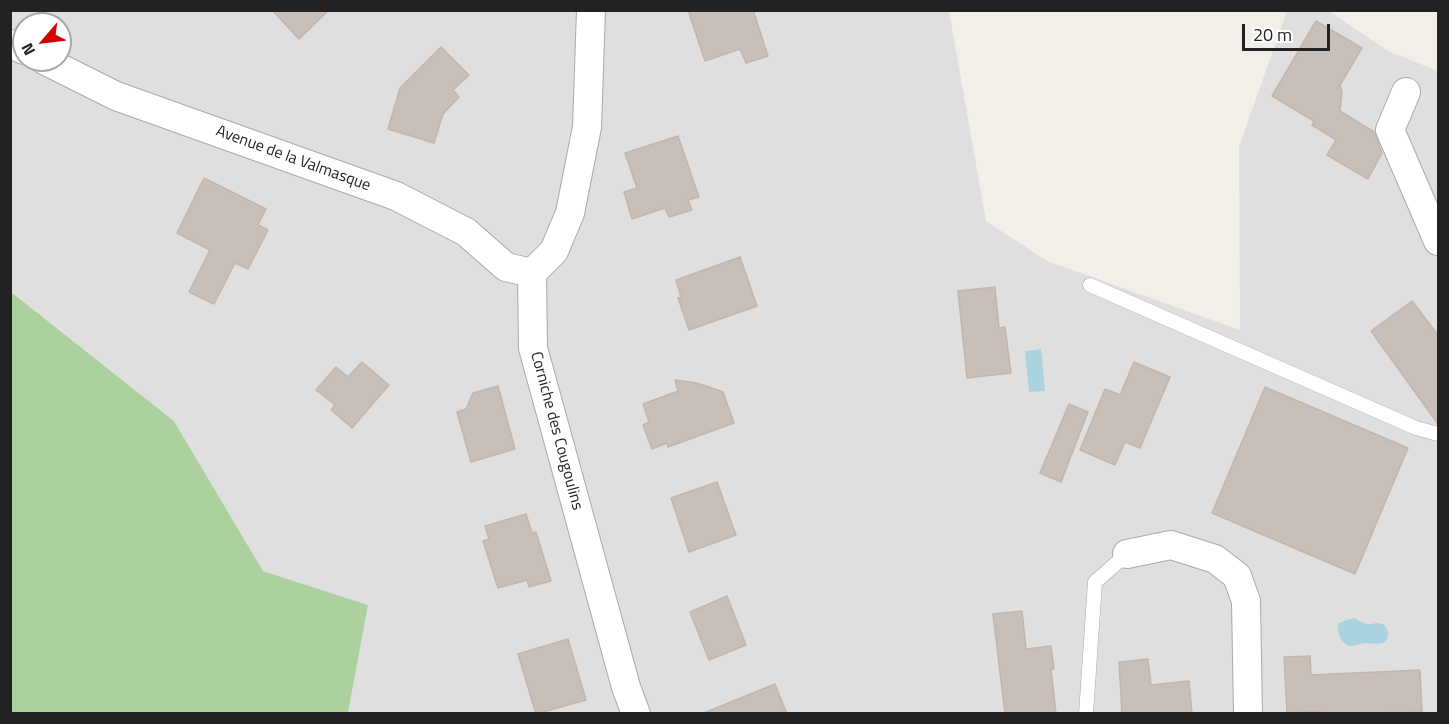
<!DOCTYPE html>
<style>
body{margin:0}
#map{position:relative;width:1449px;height:724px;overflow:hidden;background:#f2efe9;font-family:"Titillium Web",sans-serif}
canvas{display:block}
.frame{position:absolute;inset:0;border:12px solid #222;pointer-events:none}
.north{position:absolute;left:12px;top:12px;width:60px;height:60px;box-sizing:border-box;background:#fff;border:2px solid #a7a7a7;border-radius:50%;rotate:242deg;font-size:16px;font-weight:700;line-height:24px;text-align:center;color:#222}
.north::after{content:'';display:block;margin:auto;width:21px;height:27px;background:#d40000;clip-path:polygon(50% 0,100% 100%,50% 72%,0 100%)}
.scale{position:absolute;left:1242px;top:24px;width:88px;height:27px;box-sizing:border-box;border:3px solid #222;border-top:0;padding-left:8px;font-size:18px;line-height:21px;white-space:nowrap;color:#222;-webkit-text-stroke:4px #fff;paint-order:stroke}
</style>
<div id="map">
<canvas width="1449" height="724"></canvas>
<div class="frame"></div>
<div class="north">N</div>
<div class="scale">20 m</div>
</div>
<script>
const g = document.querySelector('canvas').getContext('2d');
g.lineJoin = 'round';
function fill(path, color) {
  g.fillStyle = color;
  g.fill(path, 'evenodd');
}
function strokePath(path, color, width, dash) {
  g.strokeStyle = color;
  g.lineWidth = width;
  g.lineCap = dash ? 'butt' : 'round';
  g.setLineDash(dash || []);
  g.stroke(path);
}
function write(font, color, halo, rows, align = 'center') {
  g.font = font + ' "Titillium Web",sans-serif';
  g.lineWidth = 4.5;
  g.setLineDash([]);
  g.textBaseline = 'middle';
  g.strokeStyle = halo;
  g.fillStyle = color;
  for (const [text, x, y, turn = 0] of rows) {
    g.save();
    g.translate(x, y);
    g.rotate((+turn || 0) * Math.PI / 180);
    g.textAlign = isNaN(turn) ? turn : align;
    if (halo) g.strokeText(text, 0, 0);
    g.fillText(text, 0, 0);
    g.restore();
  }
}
const residential = new Path2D(`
 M10,11h939l37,210 61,40 193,69 -1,-183 48,-136h42l59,40 50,20v642h-1090l20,-108 -105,-34 -89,-150 -163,-130zM24,24h36v36h-36z`);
const forest = new Path2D(`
 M10,291l164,130 89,150 105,34 -20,108h-337z`);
const water = new Path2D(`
 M1041,349l4,42 -16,1 -4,-41z
 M1354,618c4,2 9,5 13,6 7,1 12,-4 18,2 2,2 3,6 3,8 0,14 -15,9 -23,9 -4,0 -9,3 -13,3 -11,-1 -15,-12 -14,-22l5,-3z`);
const building = new Path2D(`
 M272,10h57l-30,29z
 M688,10h65l15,46 -22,7 -6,-14 -35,12z
 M1316,21l46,27 -22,37 2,7 -2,19 34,21 8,21 -14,26 -41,-24 9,-15 -24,-15 2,-4 -42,-25z
 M441,47l28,28 -16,15 6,7 -16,17 -9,29 -46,-14 12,-41z
 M678,136l21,61 -11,3 4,10 -23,7 -4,-9 -33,11 -8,-27 13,-4 -12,-35z
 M204,178l62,31 -8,16 10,5 -20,39 -13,-6 -21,41 -25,-12 21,-42 -33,-17z
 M740,257l17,49 -68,24 -11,-32 3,-1 -5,-17z
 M995,287l4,41 6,-1 6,46 -44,5 -9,-87z
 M1412,301l26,34v89l-67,-93z
 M362,362l27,23 -37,43 -21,-18 4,-5 -19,-15 20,-23 12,10z
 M1134,362l36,15 -30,71 -15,-6 -10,23 -35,-15 25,-61 15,6z
 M675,380l22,3 26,9 11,31 -66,24 -1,-4 -15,6 -9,-24 6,-3 -6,-18 35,-13z
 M498,386l17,63 -44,13 -14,-50 9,-3 7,-16z
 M1265,387l143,61 -53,126 -143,-61z
 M1069,404l19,8 -27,70 -21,-9z
 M717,482l19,53 -47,17 -18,-54z
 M526,514l6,19 4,-1 15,49 -22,6 -2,-7 -29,8 -15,-47 6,-2 -4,-13z
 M727,596l19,49 -37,15 -19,-48z
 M1022,611l4,38 25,-3 3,23h-3l5,45h-51l-12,-100z
 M568,639l18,61 -50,14 -18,-60z
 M1310,656l1,19 109,-5 2,42 -101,2v-3l-34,2 -3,-56z
 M1148,659l3,26 38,-4 3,33h-70l-3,-52z
 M775,684l12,30h-83v-1z`);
const lane = new Path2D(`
 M1090,285l326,143 22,6
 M1086,714l9,-132 32,-28`);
const street = new Path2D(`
 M591,10l-4,117 -17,86 -16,38 -22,22 1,75 93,339 10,27
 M10,44l14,6
 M44,60l72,36 280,100 70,36 40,35 26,6
 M1406,92l-16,38 48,111
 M1127,554l44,-9 44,14 22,17 9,25 2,113`);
const streetNames = [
 ["Avenue de la Valmasque",293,159,20],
 ["Corniche des Cougoulins",556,431,75]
];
fill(residential, '#e0dfdf');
fill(forest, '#add19e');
fill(water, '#aad3df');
fill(building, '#c7bfb8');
strokePath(building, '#c4b6ab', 1.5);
strokePath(lane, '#a9a9a9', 15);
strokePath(street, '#a9a9a9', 30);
strokePath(lane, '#fff', 14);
strokePath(street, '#fff', 28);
write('16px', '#222', '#fff', streetNames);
</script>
